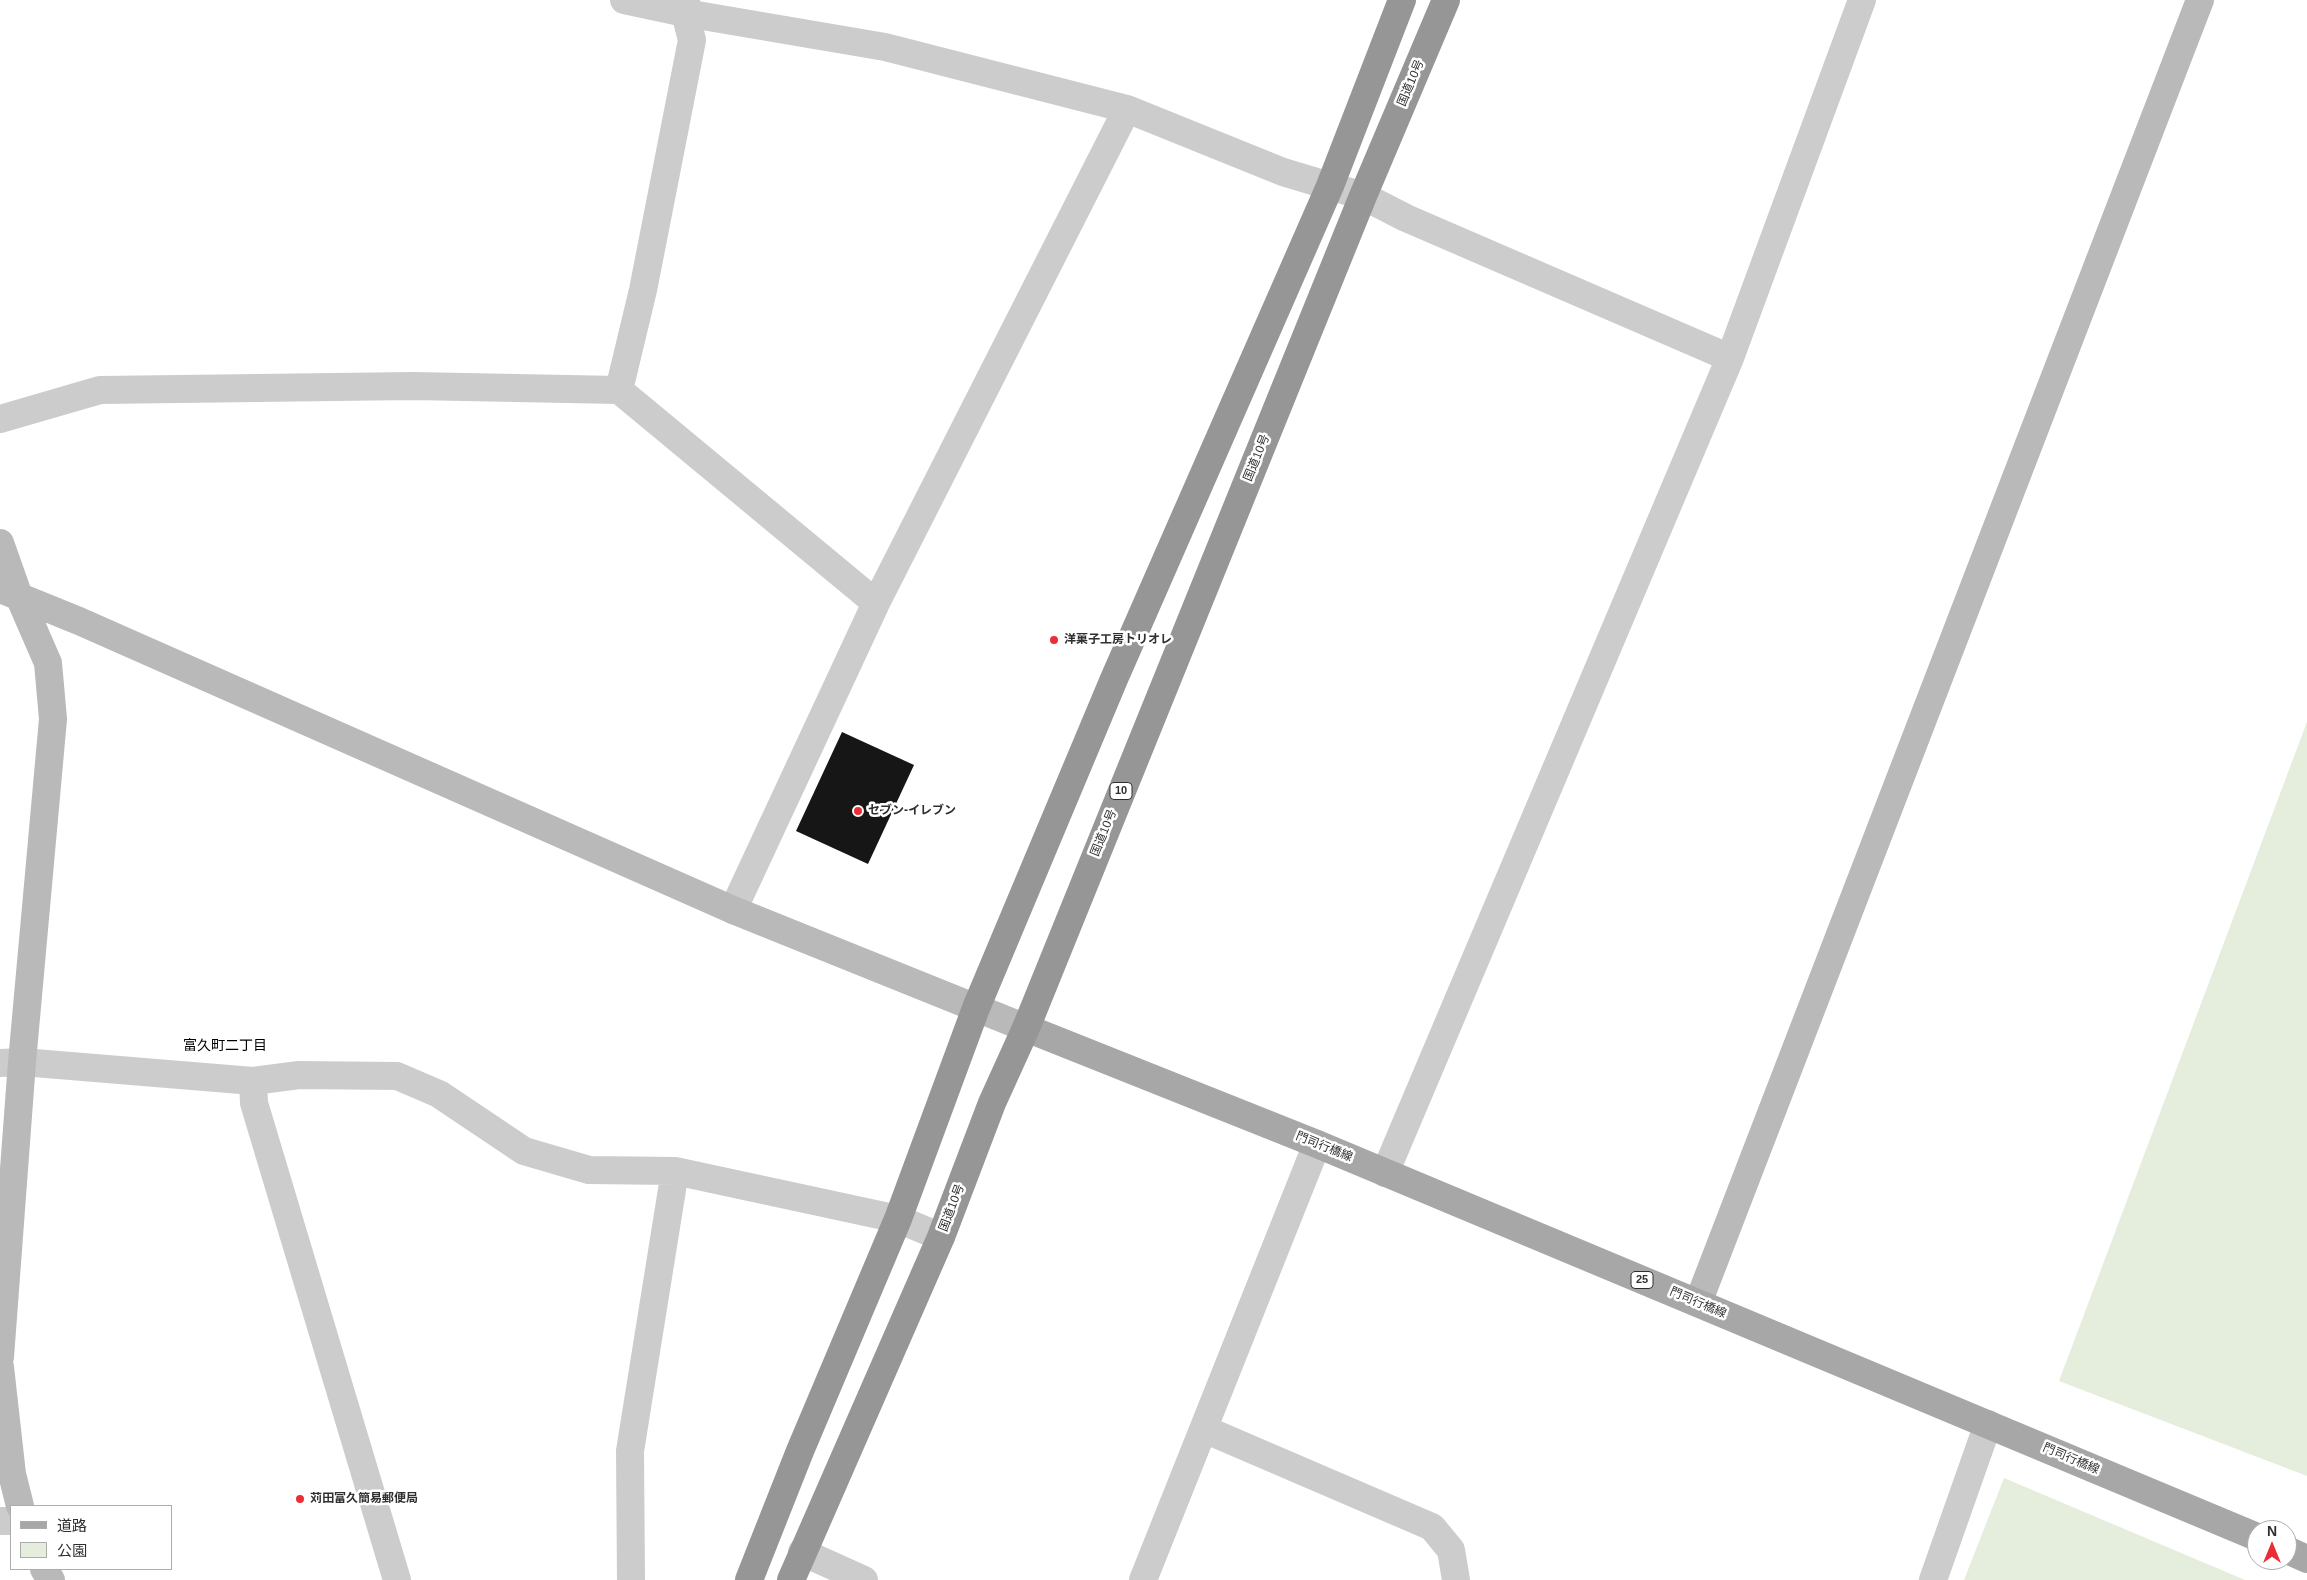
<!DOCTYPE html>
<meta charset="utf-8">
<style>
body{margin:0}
#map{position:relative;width:2307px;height:1580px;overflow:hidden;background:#fff;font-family:Helvetica,"Noto Sans JP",sans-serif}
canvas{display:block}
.legend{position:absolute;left:10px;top:1505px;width:162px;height:65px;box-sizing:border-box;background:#fff;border:1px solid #acacac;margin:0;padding:6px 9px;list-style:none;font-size:15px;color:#2f2f2f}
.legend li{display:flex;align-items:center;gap:10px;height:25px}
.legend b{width:25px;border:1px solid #acacac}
.north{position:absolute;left:2247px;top:1520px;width:50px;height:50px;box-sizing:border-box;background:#fff;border:1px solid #acacac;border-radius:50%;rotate:0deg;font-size:14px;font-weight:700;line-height:20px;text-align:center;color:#2f2f2f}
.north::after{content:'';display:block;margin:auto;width:18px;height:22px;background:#ea2d36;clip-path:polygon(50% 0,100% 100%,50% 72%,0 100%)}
</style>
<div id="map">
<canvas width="2307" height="1580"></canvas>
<ul class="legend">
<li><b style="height:6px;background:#a7a7a7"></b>道路</li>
<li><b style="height:14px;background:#e5eddd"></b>公園</li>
</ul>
<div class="north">N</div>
</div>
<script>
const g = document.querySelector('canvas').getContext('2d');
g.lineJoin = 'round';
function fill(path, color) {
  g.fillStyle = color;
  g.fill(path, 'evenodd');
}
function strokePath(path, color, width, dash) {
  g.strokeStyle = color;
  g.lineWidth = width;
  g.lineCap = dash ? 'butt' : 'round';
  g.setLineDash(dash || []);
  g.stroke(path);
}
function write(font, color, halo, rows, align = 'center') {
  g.font = font + ' Helvetica,"Noto Sans JP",sans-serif';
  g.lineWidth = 5;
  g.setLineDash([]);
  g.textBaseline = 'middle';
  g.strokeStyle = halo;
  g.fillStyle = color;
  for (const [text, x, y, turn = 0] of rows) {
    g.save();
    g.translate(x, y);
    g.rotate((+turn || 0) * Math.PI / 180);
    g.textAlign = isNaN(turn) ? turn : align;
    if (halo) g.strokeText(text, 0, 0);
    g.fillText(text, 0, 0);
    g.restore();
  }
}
const green = new Path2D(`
 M2307,722v754l-248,-95z
 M2004,1478l241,102h-281z`);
const building = new Path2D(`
 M842,732l72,33 -46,99 -72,-33z`);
const street = new Path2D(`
 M624,0l61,13 200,34 242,62 156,63 80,24 43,22 324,140
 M619,390l24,-100 49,-250 -7,-27 1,-13
 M0,419l100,-29 313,-4 206,4 257,213
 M733,910l143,-307 251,-494
 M0,1063l22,-1 231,19 46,-6 98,1 42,18 85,57 65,19 86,1 223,48 43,18
 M253,1081l1,22 143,477
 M1385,1173l345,-815 132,-358
 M1204,1429l228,98 19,23 5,30
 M0,1521h11
 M802,1552l62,28
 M631,1580l-1,-129 45,-280
 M1143,1580l174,-436
 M1933,1580l55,-156`);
const secondary = new Path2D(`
 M0,543l18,51 30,69 5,56 -31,343 -22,295
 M0,589l79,32 654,289 293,118
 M1698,1303l502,-1303
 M0,1367l12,107 8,32
 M44,1569l7,11`);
const primary = new Path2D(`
 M1026,1028l291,116 940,393
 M2287,1550l20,9`);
const highway = new Path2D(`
 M749,1580l51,-129 98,-232 78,-211 138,-329 216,-493 72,-186
 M791,1580l150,-343 51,-134 34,-75 337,-832 83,-196`);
const markers = [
 [1054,640,5,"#ea2d36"],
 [858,811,5,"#ea2d36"],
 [300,1499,5,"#ea2d36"]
];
const shields = [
 [1121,791,22],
 [1642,1280,22]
];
const shieldNames = [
 ["10",1121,791],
 ["25",1642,1280]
];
const streetNames = [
 ["国道10号",1411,83,-67],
 ["国道10号",1257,458,-68],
 ["国道10号",1104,833,-68],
 ["門司行橋線",1324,1147,22],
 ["国道10号",952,1208,-69],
 ["門司行橋線",1698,1303,23],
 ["門司行橋線",2071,1459,23]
];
const poiNames = [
 ["洋菓子工房トリオレ",1064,640],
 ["セブン-イレブン",868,811],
 ["苅田富久簡易郵便局",310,1499]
];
const neighbourhoodNames = [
 ["富久町二丁目",225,1046]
];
fill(green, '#e5eddd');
fill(building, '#161616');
strokePath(street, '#ccc', 28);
strokePath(secondary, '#b9b9b9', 28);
strokePath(primary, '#a7a7a7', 28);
strokePath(highway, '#969696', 28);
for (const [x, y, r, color] of markers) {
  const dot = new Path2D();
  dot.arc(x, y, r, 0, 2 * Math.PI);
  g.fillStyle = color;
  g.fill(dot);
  strokePath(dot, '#fff', 2);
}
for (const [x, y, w] of shields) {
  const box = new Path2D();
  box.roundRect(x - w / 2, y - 8.5, w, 17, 4);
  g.fillStyle = '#fff';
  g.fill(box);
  strokePath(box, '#2f2f2f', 1);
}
write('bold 11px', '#2f2f2f', null, shieldNames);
write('12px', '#2f2f2f', '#fff', streetNames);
write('bold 12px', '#2f2f2f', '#fff', poiNames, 'left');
write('14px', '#000', '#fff', neighbourhoodNames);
</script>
